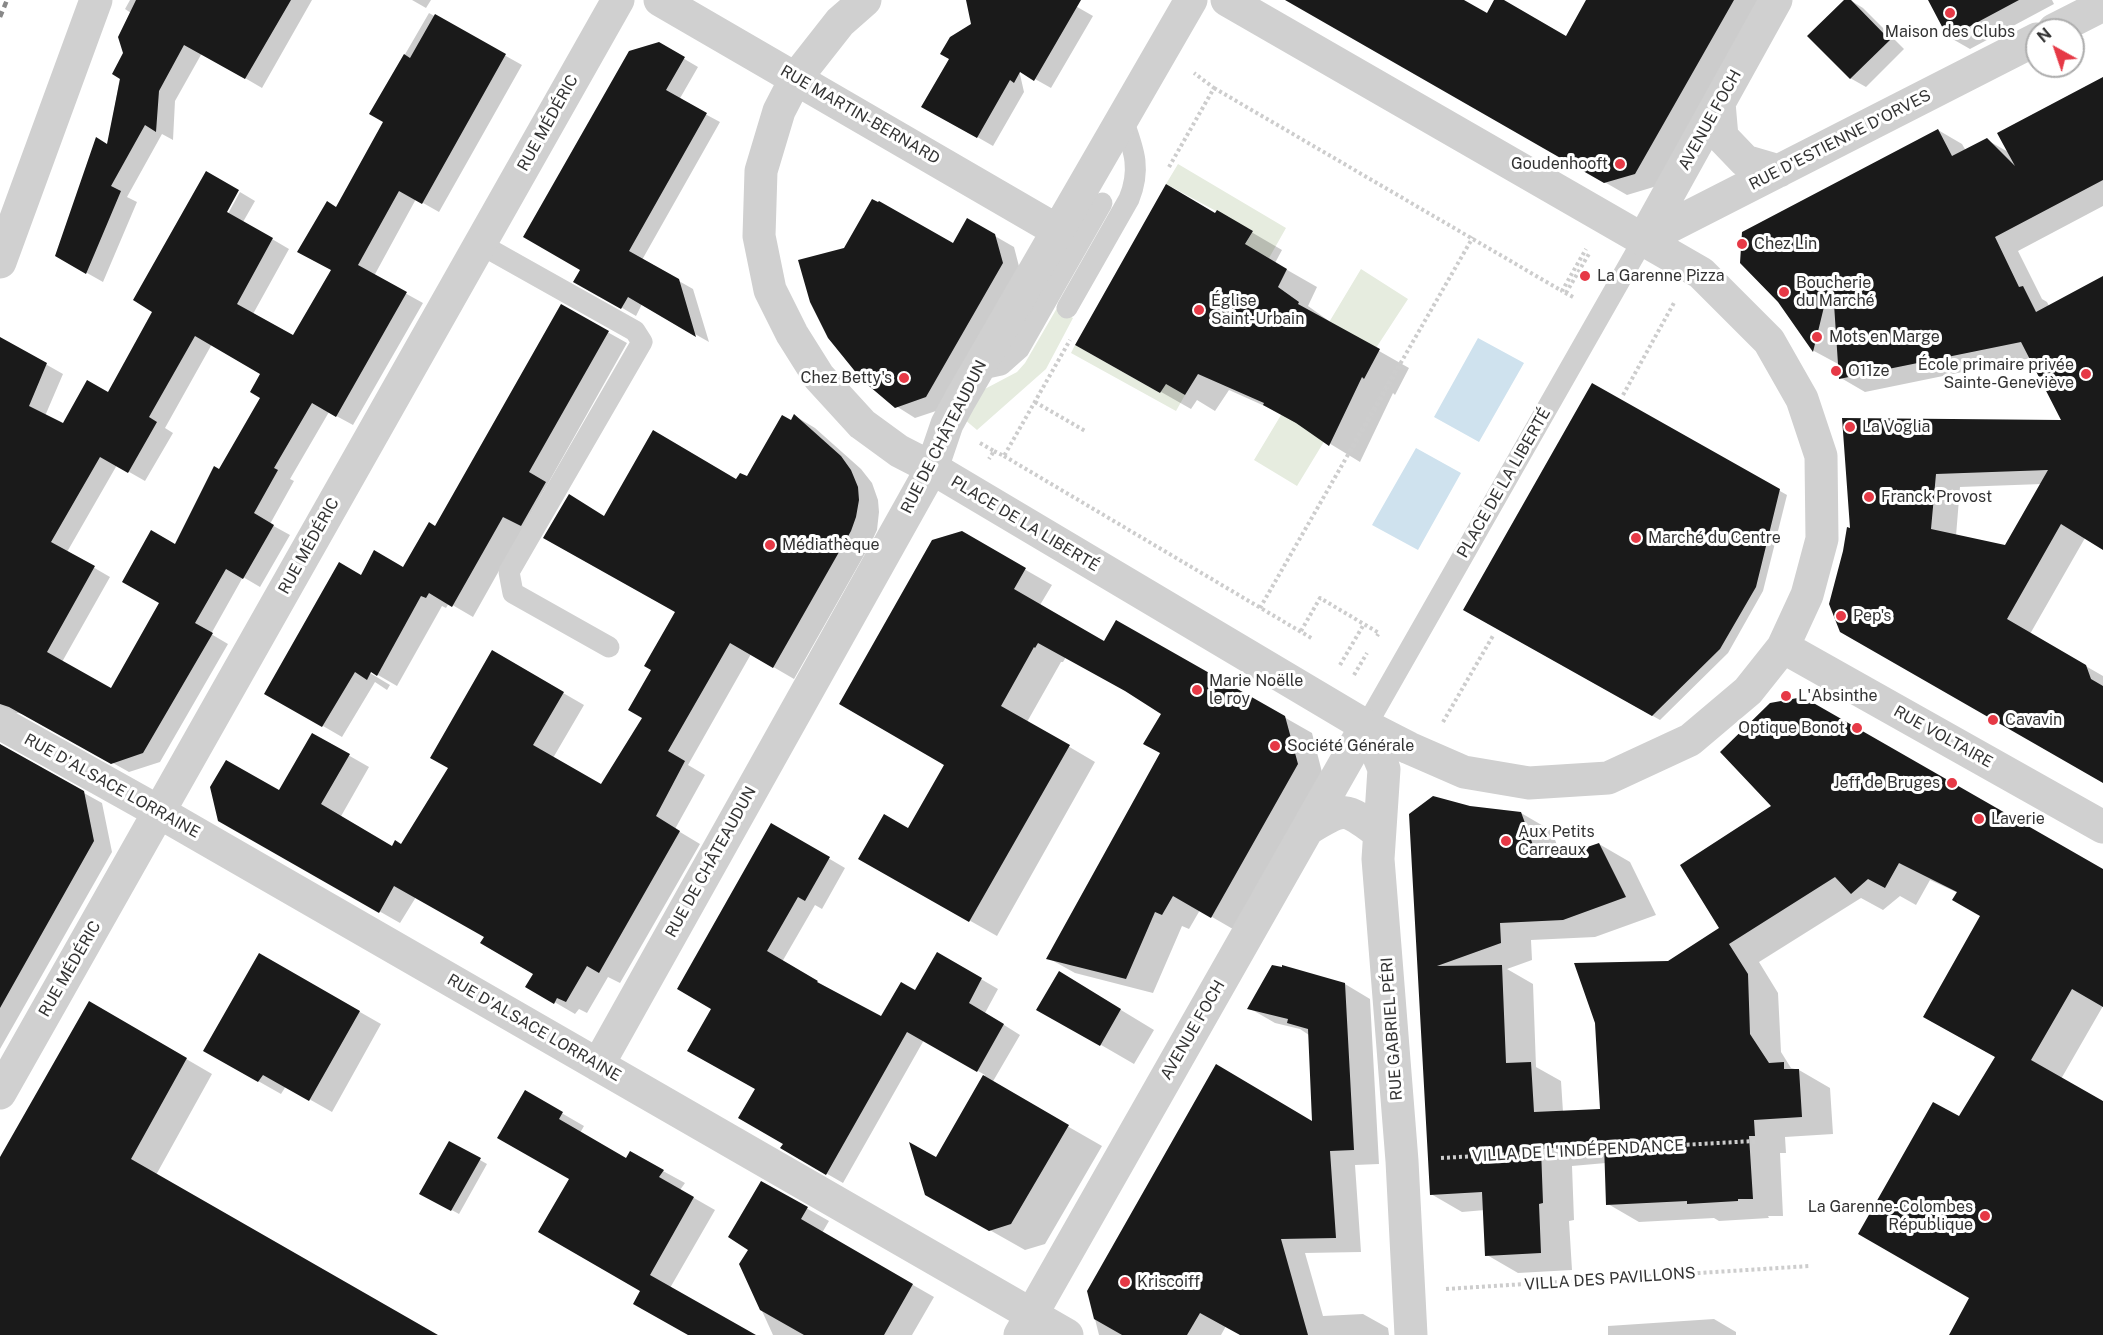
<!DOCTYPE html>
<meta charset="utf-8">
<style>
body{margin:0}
#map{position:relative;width:2103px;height:1335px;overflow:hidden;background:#fff;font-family:"Public Sans",sans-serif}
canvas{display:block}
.north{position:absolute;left:2025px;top:18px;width:60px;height:60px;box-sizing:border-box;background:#fff;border:2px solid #adadad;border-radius:50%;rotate:320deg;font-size:16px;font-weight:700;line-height:24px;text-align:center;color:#333}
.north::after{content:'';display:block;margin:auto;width:21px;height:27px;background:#e63946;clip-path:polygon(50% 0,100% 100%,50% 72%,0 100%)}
</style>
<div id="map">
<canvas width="2103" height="1335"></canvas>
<div class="north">N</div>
</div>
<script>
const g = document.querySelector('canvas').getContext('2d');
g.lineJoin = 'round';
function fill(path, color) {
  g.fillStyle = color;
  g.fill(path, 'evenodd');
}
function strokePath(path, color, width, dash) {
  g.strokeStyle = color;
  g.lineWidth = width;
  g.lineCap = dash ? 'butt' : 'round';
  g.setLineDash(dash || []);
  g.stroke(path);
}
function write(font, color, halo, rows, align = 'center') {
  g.font = font + ' "Public Sans",sans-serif';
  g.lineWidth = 6;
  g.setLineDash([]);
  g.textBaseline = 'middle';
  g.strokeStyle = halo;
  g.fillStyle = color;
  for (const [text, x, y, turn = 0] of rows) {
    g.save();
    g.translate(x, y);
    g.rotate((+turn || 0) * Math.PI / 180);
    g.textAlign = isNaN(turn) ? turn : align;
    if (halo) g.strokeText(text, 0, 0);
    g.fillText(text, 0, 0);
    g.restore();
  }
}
const green = new Path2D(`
 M1178,164l108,64 -17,30 -24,-13 8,-14 -87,-47z
 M1361,269l47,30 -32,49 -48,-24z
 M1057,308l16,10 -27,51 -69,61 -13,-11 17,-28 36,-19 8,-9z
 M1075,345l85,48 6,-9 19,11 -9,16 -105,-58z
 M1281,415h5l39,25 -28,46 -43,-26z`);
const water = new Path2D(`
 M1478,338l46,25 -45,79 -45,-25z
 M1416,448l45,25 -43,77 -46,-25z`);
const shadow = new Path2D(`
 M130,0h182l-50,88 -60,-35 -27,48 -2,39 -11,-6 -35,63 10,5 -34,80 -46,-26 51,-110 23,-133 -6,-4z
 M412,0h19l-5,8z
 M1031,0h34l28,16 -42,72 -32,-18 5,22 -31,54 -70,-40z
 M1288,0h173l26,15 9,-15h5l66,38 21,-38h175l-106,186 -30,9z
 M1846,0h4l13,8 41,41 -38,38 -16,-9z
 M1930,0h122l2,4 -84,45 -21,-12z
 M429,13l93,52 -83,147 -23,-13 -42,77 49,27 -70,122 -24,-13 -39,67 4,2 -24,43 20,11 -30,52 -17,-10 -32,57 17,10 -68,118 -31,10 -102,-57 -9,-2 -11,3 -7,8v-363l10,-17 53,30 -18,42 18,9 46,-31 113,-177 3,2 15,-27 15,9 -12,21 46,27 -36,65 41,23 39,-67 4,-61 48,-88 -14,-8zM212,344l50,30v23l-86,149 -15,56 -49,88 -50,-28 48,-85 -43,-25 50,-87 28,16 28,-48 -8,-5z
 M659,44l39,23 -19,33 41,22 -78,138 51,29 16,53 -67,-38 -6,12 -46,-27 -8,-19z
 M2103,82v124l-85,45 24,48 5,3 2,4 54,-29v113l-72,-32 -166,34 -24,-14 -1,-13 -26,-14 -35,-50 159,-171 24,14 4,7 21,-11 23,13z
 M1217,212l65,38 -7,13 42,24 -9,19 21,15 -1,1 81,46 -14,27 -2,-2 -33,69 -82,-50 -49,-22 -14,21 -18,-11 -6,9 -114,-65z
 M967,220l47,27 7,27 -76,134 -30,10 -19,-12 -51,-157 108,-4z
 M561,306l66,37 -154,274 -24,-14 -3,5 -4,-2 -45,80 -26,-15 -1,2 20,12 -3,5 -12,-8 -33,55 -76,-44 95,-116 43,-8 32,-41z
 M1593,385l194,110 -24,96 -35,62 -68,67 -195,-110z
 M795,416l20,12 46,41 11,14 6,17 1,12 -2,18 -6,13 -77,136 -43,-25 -63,111 17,10 -30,54 25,15 -80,139 -12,-6 -21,36 -8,-4 -4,5 -48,-28 8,-13 -49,-37 -70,-39 -16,26 -181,-103 60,-28 34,-57 56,32 -29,51 52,30 10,-2 48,-78 42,-116 92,53 -31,53 49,28 42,-69 9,-47 24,-58 -72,-95 142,-39z
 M1844,419l259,8v121l-18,-10 -55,96 73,42v45l-252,-190zM2042,484l-37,63 -49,-11 4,-49z
 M961,533l91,52 -12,20 65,38 12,-21 195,111 12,47 -86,152 -38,-22 -11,19 -7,-3 -29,67 -78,-20 -27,-15 114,-205 1,-41 -97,-55 -3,5h-2l-34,60 68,40 -98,174 -136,-77 47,-29 38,-66z
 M0,744l8,7 94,52 10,49 -112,197z
 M1470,807l51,6 31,18 7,20 8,4 32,-11 31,18 26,53 -61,22 -64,3 1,20 -25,9 26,15 3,83 25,14 2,31 38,-1 68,-148 52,-35 52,-121 330,64v135l-42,73 42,24v232h-153l21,-37 -11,-180 36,-61 -14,-141 -24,-23 -28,-13 -14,25 -16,-9 -17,14 -22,-12 -102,64 19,31 3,59 10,16 8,2 31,18 3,46 -48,3 1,16h-6l3,63h-15l1,2 -50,3 -5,-3 -75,4 -31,-18 -2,-41 -34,3 2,54 -5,1 3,49 -54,3 -31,-18 -2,-45 -23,2 -31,-18 -21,-380z
 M772,825l73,43 -23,41 -7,-4 -33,57 99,56 34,-26 23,-38 60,35 -13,24 35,22 -28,48 110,63 -57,98 -20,6 -99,-56 11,-35 48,-84 -61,-35 -81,143 -61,-35 3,-5 -72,-135z
 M260,955l121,69 -49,88 -46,-26 -5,8 -76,-43z
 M1060,973l94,57 -20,34 -95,-55z
 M1345,984l25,15 9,165 -24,1 6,87 -56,1 18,63 40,-2 25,14 1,7h-147l-16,-9 -5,9h-122l-11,-44 225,-168 -4,-88 -9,-6 -25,-6 -26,-15z
 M90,1003l122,71 -56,101 278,160h-434v-175z
 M525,1092l59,34 -4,7 47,27 3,-7 55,30 -5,7 35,20 -45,78 83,47h-62l-49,-45 -71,-111z
 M450,1143l37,21 -28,50 -38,-21z
 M762,1183l67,38 -7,12 112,64 -22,38h-139l-32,-70 9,-16z
 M1714,1319l22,13v3h-128v-9z`);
const building = new Path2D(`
 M136,0h155l-46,79 -61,-34 -25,46 -3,41 -11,-7 -34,61 10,5 -35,83 -31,-18 41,-119 11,7 13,-65 -8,-5 11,-21 -5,-16z
 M966,0h115l-47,81 -14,-9 -6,11 -4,-3 -33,58 -56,-31 28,-48 -9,-5 10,-17 21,-13z
 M1285,0h179l23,13 7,-13h10l62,36 20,-36h148l-99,174 -31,9z
 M1844,0h7l39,40 -40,39 -43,-43z
 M1928,0h91l-71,38z
 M435,14l71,40 -84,150 -23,-13 -41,74 49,27 -71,125 -24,-14 -38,65 4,2 -24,43 20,12 -31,54 -17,-10 -31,54 18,10 -70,120 -32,11 -102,-57 -9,-3v-367l47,26 -18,43 34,17 24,-43 21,12 44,-80 -19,-12 73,-129 33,19 -12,22 46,26 -36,66 56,31 38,-65 -34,-18 30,-51 9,6 47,-85 -14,-8 35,-60 6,4zM195,336l65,38 -10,18 10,6 -41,71 -5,-3 -39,78 -24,-14 -29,52 37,21 -48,85 -64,-36 48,-86 -44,-24 49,-85 28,16 29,-51 -8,-5z
 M659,42l26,15 -19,33 41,23 -78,138 50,28 17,58 -68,-40 -7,12 -48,-27 7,-12 -57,-33 106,-186z
 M2103,77v103l-108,57 24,50 4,-1 13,26 67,-36v274l-42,-26 -54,95 79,46 5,14 12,7v97l-263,-151 -11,-28 14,-53 4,-24 3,1 -8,-110 219,2 -40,-78 -182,37 -7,-105 -19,78 -35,-50 -38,-39 2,-31 196,-103 14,27 35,-18 28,28 -18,-33zM2048,470l-43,75 -74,-16 5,-55z
 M1166,184l49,29 2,-3 36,21 -8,13 42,25 -9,18 21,15 -1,2 82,45 -16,30 -2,-2 -33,69 -33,-23 -33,-18 1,-2 -66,-29 -13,21 -19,-11 -6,9 -85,-48z
 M872,199l6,3 1,-1 74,42 14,-25 28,16 8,29 -77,134 -31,11 -33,-28 -34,-42 -18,-36 -12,-42 46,-12z
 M561,304l48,27 -80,141 17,10 -25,44 -18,-9 -51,90 -23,-14 -3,5 -5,-2 -44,80 -6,-4 -4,8 -12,-8 -33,55 -58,-33 75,-132 22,13 13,-25 29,17 26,-45 6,4z
 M1592,383l188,106 -24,98 -36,62 -68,67 -189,-106z
 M794,414l47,42 10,14 7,17 1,13 -3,17 -5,14 -78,137 -43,-25 -62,108 17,10 -29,55 24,15 -81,142 -12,-7 -21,36 -9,-4 -3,6 -29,-17 8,-13 -53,-31 4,-6 -90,-51 -15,27 -161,-92 -8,-34 16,-27 53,30 33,-57 38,21 -29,50 71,42 3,-6 6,4 47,-76 -18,-10 62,-108 72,42 -31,53 68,39 41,-66 -14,-8 23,-40 -7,-4 31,-54 -132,-74 26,-44 35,22 49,-86 83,49 4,-6 7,3 35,-61 9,5z
 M962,531l64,37 -12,21 90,52 12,-21 169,96 13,48 -87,154 -38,-22 -11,19 -7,-3 -29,67 -80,-20 114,-206 -17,-9 18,-30 -36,-23 -87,-48 -3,5 -1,-1 -33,59 69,39 -101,177 -111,-63 26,-45 24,14 36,-63 -105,-61 93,-164z
 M1803,697l300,172v138l-31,-18 -41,71 72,41v234h-154l20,-37 -111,-64 75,-132 26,14 36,-59 -72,-40 57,-101 -28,-16 5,-8 -58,-29 -14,25 -17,-9 -17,15 -16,-17 -106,67 19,30 2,60 19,29 15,-1v7h15l3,48 -48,3 1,16h-6l4,63h-15v2l-51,3v-3l-81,4 -2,-62 -63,6 2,54 -4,1 2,49 -56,3 -3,-64 -52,3 -21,-381 24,-18 37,10 51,6 16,44 22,-7 2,7 38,-13 27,54 -63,23 -63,3 1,20 -64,23 65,-1 4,98 25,-1 3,50 66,-3 -5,-86 -21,-60 94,-2 51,-33 -39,-63 91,-59 -51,-54 50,-49z
 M0,744l84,47 10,50 -94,167z
 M771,823l59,34 -25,44 -7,-4 -31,54 51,30 -1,1 64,34 20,-34 14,8 22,-38 45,26 -13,25 35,21 -27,48 -70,-40 -81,143 -46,-27 3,-4 -45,-26 17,-29 -68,-38 24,-42 -34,-20z
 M259,953l101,58 -51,90 -46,-26 -5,7 -55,-31z
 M1272,965l10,2v-2l63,18 9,167 -24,1 6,87 -55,1 27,96h-68l-40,-22 -13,22h-65l-28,-16 -7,-28 129,-227 96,57 -4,-92 -21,-6 1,-4 -41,-10z
 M1059,971l62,38 -21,37 -64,-36z
 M89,1001l98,57 -56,101 307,176h-438v-178z
 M983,1075l86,50 -58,99 -22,7 -64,-36 -16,-53 27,15z
 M525,1090l38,22 -4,7 67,39 4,-7 34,19 -5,7 35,20 -44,78 106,60h-68l-55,-31 7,-13 -102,-59 31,-53 -72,-41z
 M449,1141l32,17 -30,53 -32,-17z
 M761,1181l47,26 -7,12 112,65 -29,51h-80l-44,-25 -21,-46 9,-14 -20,-13z`);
const path = new Path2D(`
 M1214,88l348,203
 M1169,167l45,-79 -20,-15
 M1566,293l24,-41
 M1573,297l-11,-6 24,-42
 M1623,395l52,-94
 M1035,402l50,29
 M980,443l14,8 -5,8
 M994,451l10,5 66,-116
 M1004,456l309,183
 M1260,608l213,-371
 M1301,631l19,-33 59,35 -2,3
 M1340,665l24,-41
 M1354,675l13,-22
 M1443,722l51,-88
 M1441,1158l314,-17
 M1446,1289l364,-23`);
const lane = new Path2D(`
 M480,244l155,87 7,11 -133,230 4,21 96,54
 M1067,308l62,-109c13,-32 4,-51 -7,-82
 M978,370l23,-5 18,-16 83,-146
 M1366,726l277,-486`);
const street = new Path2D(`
 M660,0l398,231
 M865,0l-25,22 -44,56 -17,33 -18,60 -2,65 11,54 22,44 27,43 43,47 37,27 33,17 434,258 43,22 55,24 65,11 79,-5 82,-38 58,-49 35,-44 24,-52 15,-56 -1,-83 -19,-57 -33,-58 -68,-68 -474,-273
 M2054,30l49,-25
 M1719,103l3,34 23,24 34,10
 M1643,240l394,-201
 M1643,240l133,-240
 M0,262l96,-262
 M1783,647l320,180
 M0,723l159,89 908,523
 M1366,726l18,43 -6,90 24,302 9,174
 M1308,829c36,-22 36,-23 71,4
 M598,1065l334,-597 15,-44 13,-24 231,-400
 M0,1093l618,-1093
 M1020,1335l346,-609`);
const rail = new Path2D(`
 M0,17l7,-17`);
const markers = [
 [1950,13,6,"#e63946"],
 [1620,164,6,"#e63946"],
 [1742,244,6,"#e63946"],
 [1585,276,6,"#e63946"],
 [1784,292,6,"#e63946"],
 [1199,310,6,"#e63946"],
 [1817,337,6,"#e63946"],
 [1836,371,6,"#e63946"],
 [2086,374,6,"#e63946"],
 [904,378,6,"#e63946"],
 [1850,427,6,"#e63946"],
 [1869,497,6,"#e63946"],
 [1636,538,6,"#e63946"],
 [770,545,6,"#e63946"],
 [1841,616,6,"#e63946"],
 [1197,690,6,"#e63946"],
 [1786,696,6,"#e63946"],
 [1993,720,6,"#e63946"],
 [1857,728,6,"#e63946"],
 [1275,746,6,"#e63946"],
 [1952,783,6,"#e63946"],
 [1979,819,6,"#e63946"],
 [1506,841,6,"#e63946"],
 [1985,1216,6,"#e63946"],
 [1125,1282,6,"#e63946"]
];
const poiNames = [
 ["Maison des Clubs",1950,32,"center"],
 ["Goudenhooft",1608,164,"right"],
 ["Chez Lin",1754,244],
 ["La Garenne Pizza",1597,276],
 ["Boucherie",1796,283],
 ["du Marché",1796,301],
 ["Église",1211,301],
 ["Saint-Urbain",1211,319],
 ["Mots en Marge",1829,337],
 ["École primaire privée",2074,365,"right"],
 ["Sainte-Geneviève",2074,383,"right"],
 ["O11ze",1848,371],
 ["Chez Betty's",892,378,"right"],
 ["La Voglia",1862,427],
 ["Franck Provost",1881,497],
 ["Marché du Centre",1648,538],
 ["Médiathèque",782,545],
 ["Pep's",1853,616],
 ["Marie Noëlle",1209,681],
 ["le roy",1209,699],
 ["L'Absinthe",1798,696],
 ["Cavavin",2005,720],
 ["Optique Bonot",1845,728,"right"],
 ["Société Générale",1287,746],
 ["Jeff de Bruges",1940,783,"right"],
 ["Laverie",1991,819],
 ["Aux Petits",1518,832],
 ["Carreaux",1518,850],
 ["La Garenne-Colombes",1973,1207,"right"],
 ["République",1973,1225,"right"],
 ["Kriscoiff",1137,1282]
];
const streetNames = [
 ["RUE MARTIN-BERNARD",860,115,30],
 ["AVENUE FOCH",1710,120,-61],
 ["RUE MÉDÉRIC",548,123,-61],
 ["RUE D'ESTIENNE D'ORVES",1840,140,-27],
 ["RUE DE CHÂTEAUDUN",944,437,-63],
 ["PLACE DE LA LIBERTÉ",1504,483,-60],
 ["PLACE DE LA LIBERTÉ",1025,524,31],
 ["RUE MÉDÉRIC",309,546,-61],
 ["RUE VOLTAIRE",1943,737,29],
 ["RUE D'ALSACE LORRAINE",112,786,29],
 ["RUE DE CHÂTEAUDUN",711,862,-61],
 ["RUE MÉDÉRIC",70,969,-60],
 ["RUE D'ALSACE LORRAINE",534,1028,30],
 ["RUE GABRIEL PÉRI",1392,1029,-94],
 ["AVENUE FOCH",1193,1030,-60],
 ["VILLA DE L'INDÉPENDANCE",1578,1151,-3],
 ["VILLA DES PAVILLONS",1610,1279,-4]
];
fill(green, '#e6ecdf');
fill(water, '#cfe2ee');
fill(shadow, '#0003');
fill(building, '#1a1a1a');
strokePath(path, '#cdcdcd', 4, [3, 3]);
strokePath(lane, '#d0d0d0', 21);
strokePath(street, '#d0d0d0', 33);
strokePath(rail, '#888', 4.5, [6, 4.5]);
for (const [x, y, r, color] of markers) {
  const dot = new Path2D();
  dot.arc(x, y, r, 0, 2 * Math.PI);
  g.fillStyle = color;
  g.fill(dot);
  strokePath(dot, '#fff', 2);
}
write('16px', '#333', '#fff', poiNames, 'left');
write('16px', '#333', '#fff', streetNames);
</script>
